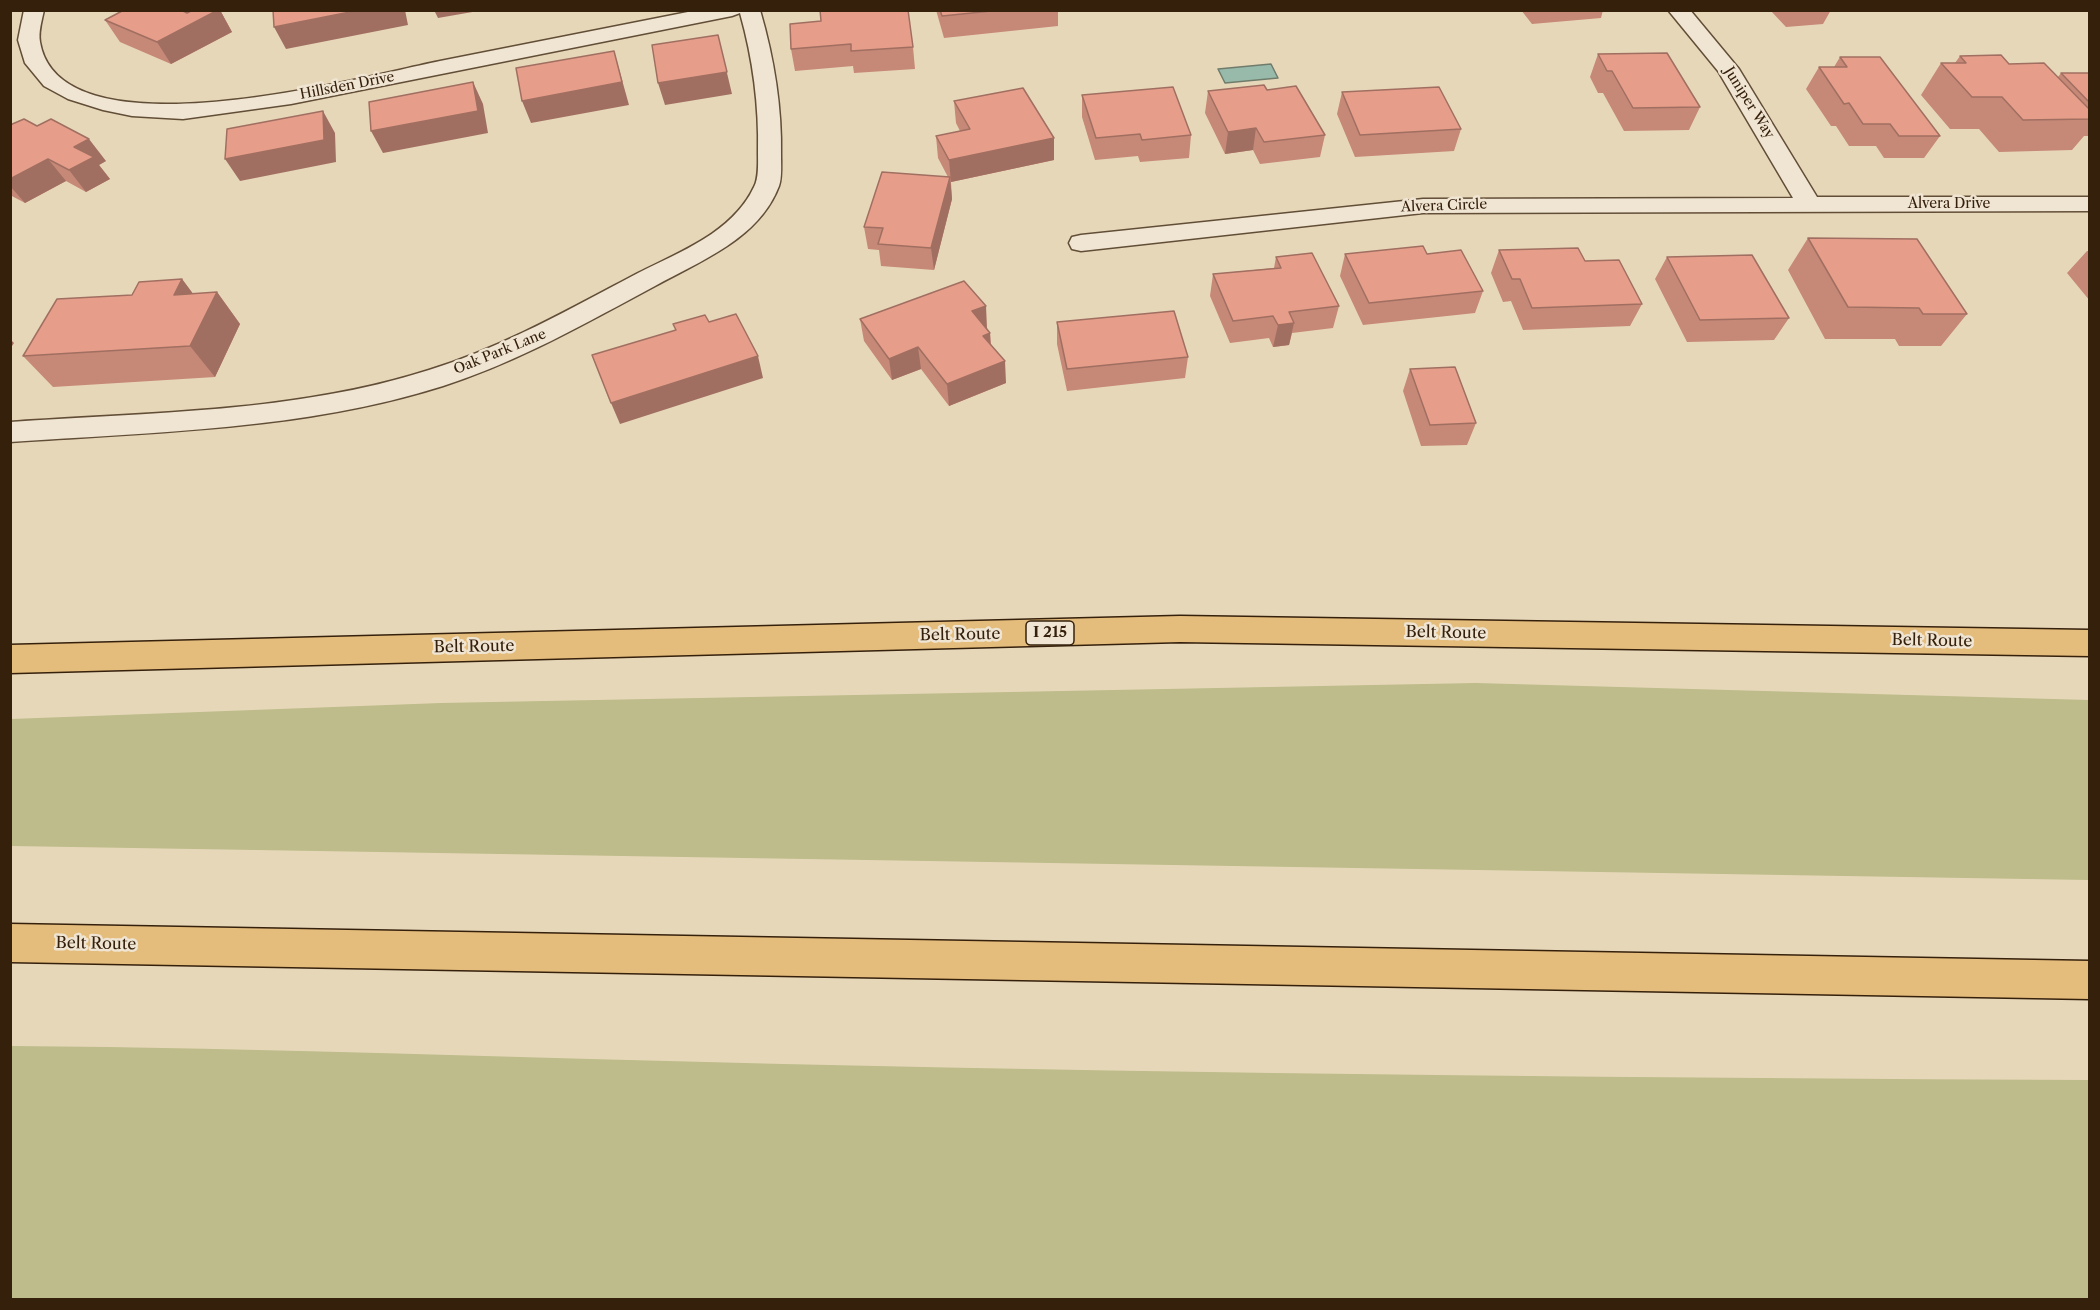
<!DOCTYPE html>
<style>
body{margin:0}
#map{position:relative;width:2100px;height:1310px;overflow:hidden;background:#e7d7b9;font-family:"Libre Caslon Text",serif}
canvas{display:block}
.frame{position:absolute;inset:0;border:12px solid #35200c;pointer-events:none}
</style>
<div id="map">
<canvas width="2100" height="1310"></canvas>
<div class="frame"></div>
</div>
<script>
const g = document.querySelector('canvas').getContext('2d');
g.lineJoin = 'round';
function fill(path, color) {
  g.fillStyle = color;
  g.fill(path, 'evenodd');
}
function strokePath(path, color, width, dash) {
  g.strokeStyle = color;
  g.lineWidth = width;
  g.lineCap = dash ? 'butt' : 'round';
  g.setLineDash(dash || []);
  g.stroke(path);
}
function write(font, color, halo, rows, align = 'center') {
  g.font = font + ' "Libre Caslon Text",serif';
  g.lineWidth = 5;
  g.setLineDash([]);
  g.textBaseline = 'middle';
  g.strokeStyle = halo;
  g.fillStyle = color;
  for (const [text, x, y, turn = 0] of rows) {
    g.save();
    g.translate(x, y);
    g.rotate((+turn || 0) * Math.PI / 180);
    g.textAlign = isNaN(turn) ? turn : align;
    if (halo) g.strokeText(text, 0, 0);
    g.fillText(text, 0, 0);
    g.restore();
  }
}
const green = new Path2D(`
 M1476,683l613,17v180l-2078,-34v-127l430,-16z
 M11,1046c257,2 515,12 772,18 436,10 871,14 1306,16v219h-2078z`);
const water = new Path2D(`
 M1271,64l7,14 -53,5 -7,-14z`);
const street = new Path2D(`
 M24,10h20c-2,10 -6,22 -4,32 20,118 325,34 400,19 86,-17 172,-34 258,-51h62c14,48 22,96 21,146 0,9 1,22 -2,30 -20,53 -79,75 -124,100 -69,37 -137,76 -212,100 -139,44 -288,46 -433,56v-20c139,-10 285,-9 419,-52 74,-23 141,-61 209,-97 42,-21 95,-41 116,-86 5,-9 4,-23 4,-34 1,-48 -5,-94 -18,-140l-8,3 -441,88 -108,15 -51,-3 -29,-6 -35,-11 -24,-13 -19,-23 -7,-23z
 M1668,10h22l49,59 78,128h273v14l-667,2 -342,38 -9,-2 -3,-6 3,-6 9,-2 342,-36 370,-1 -75,-127z`);
const highway = new Path2D(`
 M1180,616l910,14v26l-910,-14 -1170,31v-28z
 M10,924l2080,37v38l-2080,-37z`);
const wall = new Path2D(`
 M193,10h27l12,22 -61,32 -51,-22 -15,-22 82,-7z
 M936,10h122v16l-114,12z
 M1521,10h82l-2,8 -69,6z
 M1770,10h61l-8,14 -37,3z
 M790,24l123,23 2,22 -61,4 -1,-7 -58,5 -4,-22z
 M1598,54l102,53 -11,23 -65,1 -21,-38h-5l-8,-16z
 M1960,56l49,8 49,13 3,-4h29v63h-6l-12,14 -73,2 -20,-23h-29l-29,-34 20,-32h14z
 M1840,57l100,79 -16,22h-40l-8,-12h-27l-13,-20h-5l-25,-37 13,-22h15z
 M1267,90l58,45 -5,22 -60,7 -7,-14 -28,4 -20,-41 3,-22z
 M1342,92l119,37 -7,22 -99,6 -18,-43z
 M1082,95l109,40 -2,23 -49,4 -2,-6 -43,4 -13,-43z
 M954,101l100,37v22l-103,22 1,17 -18,71 -53,-4 -2,-16 -11,-1 -4,-22 84,-50 -10,-19 -2,-22 24,-5 -4,-8z
 M10,125l27,1 69,35 -7,4 11,14 -24,13 -20,-11 -41,22 -15,-8z
 M1808,238l159,76 -26,32h-42l-4,-7h-70l-37,-69z
 M1499,250l86,11 57,43 -12,22 -107,4 -12,-29 -8,1 -12,-29z
 M2087,251h3v50l-23,-28z
 M1345,254h82l56,37 -8,22 -112,12 -23,-49z
 M1276,257l63,49 -6,22 -41,5 -3,12 -16,2 -4,-9 -39,5 -20,-47 3,-22 61,-6z
 M1667,257l122,61 -15,22 -87,2 -32,-63z
 M182,279l11,15 24,-2 23,32 -25,53 -162,10 -30,-31 109,-61z
 M860,319l127,9 3,5 1,11 15,39 -57,23 -28,-37 -29,11 -28,-39z
 M1057,322l131,35 -3,21 -118,13 -10,-47z
 M1410,369l66,54 -9,22 -46,1 -18,-55z`);
const shadedWall = new Path2D(`
 M218,10h2l12,22 -61,32 -14,-22z
 M360,10h45l3,15 -122,24 -12,-22z
 M434,10h50l-46,8z
 M718,35l14,59 -67,11 -7,-22z
 M614,51l15,54 -98,18 -9,-22z
 M473,82l10,22 5,29 -105,20 -12,-22z
 M323,111l12,22 1,29 -96,19 -15,-22z
 M1256,128l-3,22 -28,4 3,-22z
 M1054,138v22l-103,22 -2,-22z
 M89,139l17,22 -7,4 11,14 -24,13 -17,-22 5,-23z
 M48,159l18,22 -41,22 -15,-17v-7z
 M950,177l2,22 -18,71 -3,-22z
 M182,279l24,32 -32,-16z
 M217,292l23,32 -25,53 -25,-31z
 M986,306l1,22 -14,5 -1,-22z
 M1294,323l-5,22 -16,2 5,-22z
 M990,333l1,22 -8,-19z
 M10,339l4,4 -4,6z
 M918,347l3,22 -29,11 -3,-21z
 M758,356l5,22 -143,46 -9,-21z
 M1005,361l1,22 -57,23 -2,-22z`);
const building = new Path2D(`
 M124,10h57l6,3 6,-3h25l-61,32 -52,-22z
 M273,10h87l-86,17z
 M820,10h88l5,37 -62,4v-7l-60,5 -1,-25 31,-3z
 M940,10h61l-59,6z
 M718,35l9,37 -69,11 -6,-38z
 M614,51l8,31 -100,19 -6,-33z
 M1667,53l33,54 -67,1 -21,-37h-5l-9,-17z
 M2001,55l8,9 35,-1 46,47v9l-67,1 -21,-23h-30l-31,-34h25l-6,-7z
 M1840,57h40l60,79h-41l-9,-12h-27l-14,-21 -5,1 -25,-37h28z
 M2061,73h29v30z
 M473,82l5,29 -107,20 -2,-29z
 M1264,85l3,5 29,-4 29,49 -61,7 -8,-14 -28,4 -20,-41z
 M1173,87l18,48 -49,5 -2,-6 -44,4 -14,-43z
 M1439,87l22,42 -101,6 -18,-43z
 M1023,88l31,50 -105,22 -13,-24 34,-7 -16,-28z
 M323,111l1,29 -99,19 2,-30z
 M24,119l13,7 14,-7 38,20 -15,8 20,10 -25,13 -21,-11 -38,20v-54z
 M882,172l68,5 -19,71 -53,-4 5,-16 -19,-1z
 M1808,238l109,1 50,75h-44l-4,-6 -71,-1z
 M1423,246l4,8 34,-4 22,41 -114,12 -24,-49z
 M1578,248l7,13 34,-1 23,44 -110,4 -12,-29h-8l-13,-29z
 M1312,253l27,53 -50,6 5,11 -16,2 -5,-9 -40,5 -20,-47 68,-6 -5,-11z
 M1752,255l37,63 -89,2 -33,-63z
 M182,279l-8,16 43,-3 -27,54 -167,10 34,-57 75,-4 7,-13z
 M964,281l22,25 -14,5 18,22 -7,3 22,25 -58,23 -29,-37 -29,12 -29,-40z
 M1174,311l14,46 -121,12 -10,-47z
 M736,314l22,42 -147,47 -19,-48 84,-25 -3,-6 32,-9 4,7z
 M1455,367l21,56 -46,2 -20,-56z`);
const farStreetnames = [
 ["Hillsden Drive",347,86,-11],
 ["Juniper Way",1749,103,58],
 ["Alvera Drive",1949,204],
 ["Alvera Circle",1444,206,-2],
 ["Oak Park Lane",500,352,-22]
];
const shields = [
 [1050,633,48]
];
const shieldNames = [
 ["I 215",1050,633]
];
const streetNames = [
 ["Belt Route",1446,633,1],
 ["Belt Route",960,635,-1],
 ["Belt Route",1932,641,1],
 ["Belt Route",474,647,-1],
 ["Belt Route",96,944,1]
];
fill(green, '#bdbc8a');
fill(water, '#97baab');
strokePath(water, '#707c6b', 1.5);
strokePath(street, '#624e37', 3);
strokePath(highway, '#35200c', 3);
fill(street, '#efe5d2');
fill(highway, '#e4bc7c');
fill(wall, '#c68877');
fill(shadedWall, '#a16f61');
fill(building, '#e69e8a');
strokePath(building, '#a16f61', 1.5);
write('14px', '#35200c', '#efe5d2', farStreetnames);
for (const [x, y, w] of shields) {
  const box = new Path2D();
  box.roundRect(x - w / 2, y - 12, w, 24, 4.5);
  g.fillStyle = '#efe5d2';
  g.fill(box);
  strokePath(box, '#35200c', 1.5);
}
write('bold 15px', '#35200c', null, shieldNames);
write('16px', '#35200c', '#efe5d2', streetNames);
</script>
